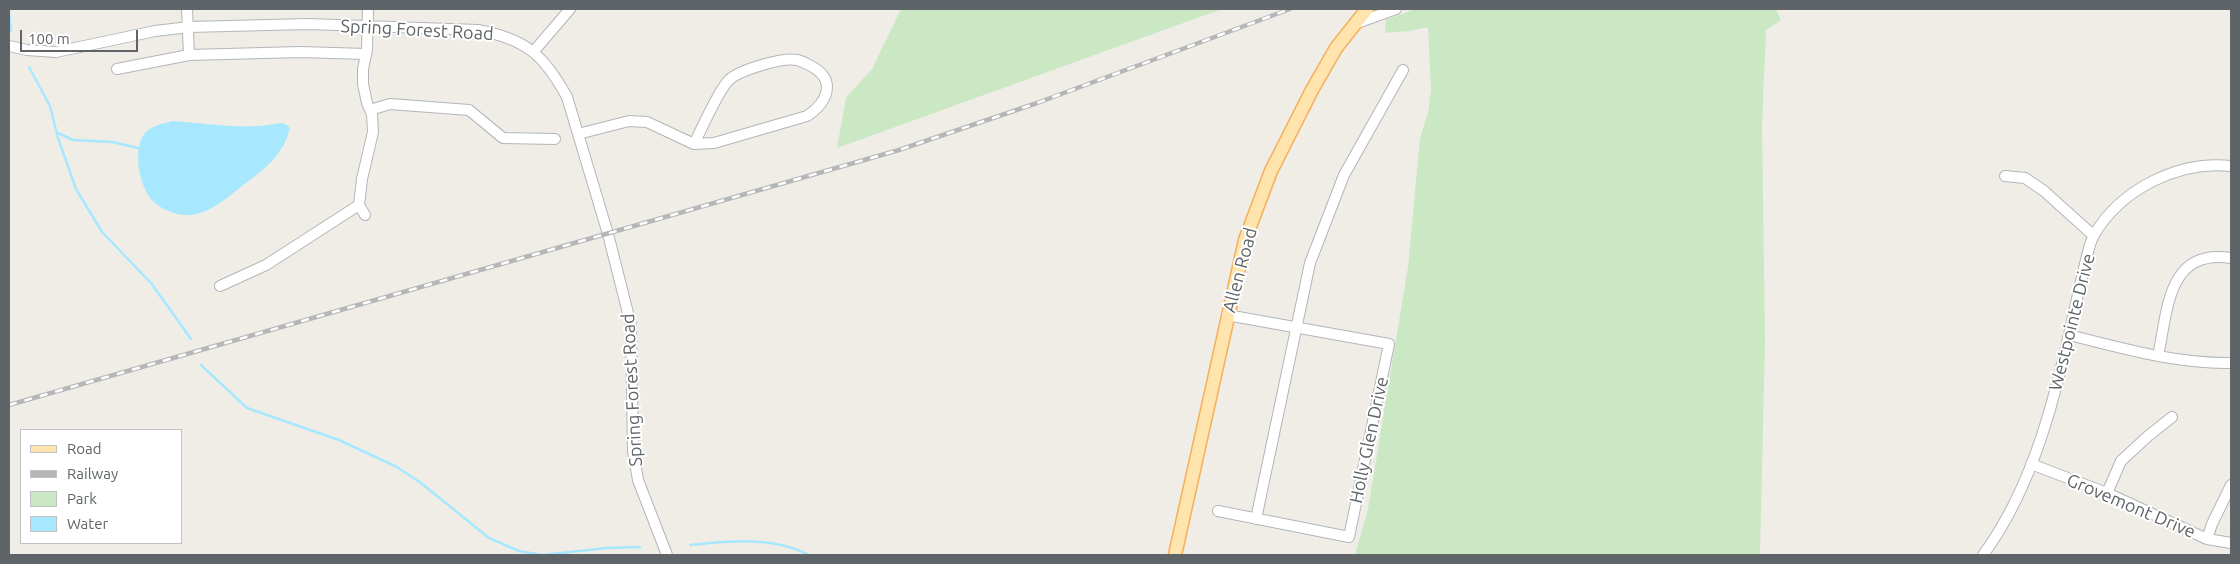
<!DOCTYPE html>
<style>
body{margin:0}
#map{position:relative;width:2240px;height:564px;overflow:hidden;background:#f0ede7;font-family:Ubuntu,sans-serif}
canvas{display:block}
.frame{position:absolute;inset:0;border:10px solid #5e6467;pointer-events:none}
.legend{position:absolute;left:20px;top:429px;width:162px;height:115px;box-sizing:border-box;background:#fff;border:1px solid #bfc1c2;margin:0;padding:6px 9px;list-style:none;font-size:15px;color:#5e6467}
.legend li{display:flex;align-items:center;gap:10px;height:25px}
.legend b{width:25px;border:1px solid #bfc1c2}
.scale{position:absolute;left:20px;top:30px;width:118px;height:22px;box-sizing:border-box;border:2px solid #5e6467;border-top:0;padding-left:6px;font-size:15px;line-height:18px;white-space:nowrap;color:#5e6467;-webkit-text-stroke:4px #fff;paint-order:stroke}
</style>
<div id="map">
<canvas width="2240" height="564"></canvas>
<div class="frame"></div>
<ul class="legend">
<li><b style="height:6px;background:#ffe4ad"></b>Road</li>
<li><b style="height:6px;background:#b5b6b7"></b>Railway</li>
<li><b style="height:14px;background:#c9e8c3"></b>Park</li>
<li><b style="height:14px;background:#a8e8ff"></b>Water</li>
</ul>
<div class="scale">100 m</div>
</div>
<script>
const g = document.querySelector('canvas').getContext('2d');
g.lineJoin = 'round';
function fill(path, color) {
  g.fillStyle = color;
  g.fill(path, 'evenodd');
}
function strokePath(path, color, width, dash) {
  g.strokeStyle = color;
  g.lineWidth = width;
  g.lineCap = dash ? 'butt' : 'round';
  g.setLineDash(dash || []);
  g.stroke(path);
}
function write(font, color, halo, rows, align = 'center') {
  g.font = font + ' Ubuntu,sans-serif';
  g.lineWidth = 4;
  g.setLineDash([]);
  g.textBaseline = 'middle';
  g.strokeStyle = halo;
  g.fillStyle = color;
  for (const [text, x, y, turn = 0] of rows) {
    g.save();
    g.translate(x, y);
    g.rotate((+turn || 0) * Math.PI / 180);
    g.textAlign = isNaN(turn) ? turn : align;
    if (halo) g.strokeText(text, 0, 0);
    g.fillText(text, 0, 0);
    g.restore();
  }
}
const green = new Path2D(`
 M901,9h321l-385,139 9,-50 26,-29z
 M1415,9h361l5,11 -15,10 -4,95 3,216 -5,214h-405l13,-46 40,-242 12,-129 8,-25 3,-24 -3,-62 -19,4 -24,2 1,-13z`);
const water = new Path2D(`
 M172,121c32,2 66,8 97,4 9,-1 14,-5 21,3 -7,27 -23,39 -44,55 -16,12 -34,30 -55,32 -12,1 -27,-4 -36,-12 -15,-12 -24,-54 -10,-70 7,-8 18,-9 27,-12z`);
const stream = new Path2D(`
 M9,13l2,18
 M29,67l21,39 8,32 18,51 26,43 49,51 40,56
 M58,133l15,7 39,2 26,6
 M201,365l46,43 92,32 58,27 24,16 68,55 30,13 23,4 65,-7 33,-1
 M690,545c39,-4 83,-9 119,10`);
const minor = new Path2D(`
 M187,9l2,46
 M1357,23l39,-14
 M9,46l18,4 29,2 99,-21 34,-4 119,-3 170,6c48,9 66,25 89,67l41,137 23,91 2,126 5,29 29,75
 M534,51l36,-42
 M117,69l72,-14 111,-3 66,2
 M370,110l20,-6 79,6 34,28 52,1
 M578,134l51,-13 18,1 47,22 20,-1 93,-27c21,-14 30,-36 4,-50 -4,-2 -9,-5 -14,-6 -14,-3 -58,10 -68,20 -10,9 -28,50 -35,64
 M2005,176l20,2 19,13 50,45
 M365,215l-6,-10 3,-26 11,-47 -1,-18 -5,-11 -4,-19v-15l4,-19 1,-41
 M220,286l46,-21 93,-60
 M2069,335c53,13 107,29 162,28
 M2158,356c10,-46 9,-108 73,-98
 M2031,464l76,29 100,46 24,4
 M2107,493l14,-32 26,-24 25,-20
 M1218,511l131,26 40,-193 -162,-29
 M1256,519l54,-256 34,-88 59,-105
 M2207,539l5,-15 19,-39
 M1983,555c62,-84 79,-195 103,-295 2,-8 4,-18 8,-25 27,-46 85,-75 137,-69`);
const major = new Path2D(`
 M1175,555l70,-315 26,-69 41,-81 24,-42 31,-39`);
const rail = new Path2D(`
 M9,405l890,-255 138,-47 253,-94`);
const streetNames = [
 ["Spring Forest Road",417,30,3],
 ["Allen Road",1240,270,-75],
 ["Westpointe Drive",2072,322,-76],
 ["Spring Forest Road",632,390,-93],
 ["Holly Glen Drive",1369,440,-78],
 ["Grovemont Drive",2131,506,23]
];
fill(green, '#c9e8c3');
fill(water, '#a8e8ff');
strokePath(stream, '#a8e8ff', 2.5);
strokePath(minor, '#b2b6b9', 12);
strokePath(major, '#f4b05d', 15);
strokePath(minor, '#fff', 10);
strokePath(major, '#ffe4ad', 12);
strokePath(rail, '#b5b6b7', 4.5);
strokePath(rail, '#fff', 2.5, [8]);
write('18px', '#5e6467', '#fff', streetNames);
</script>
